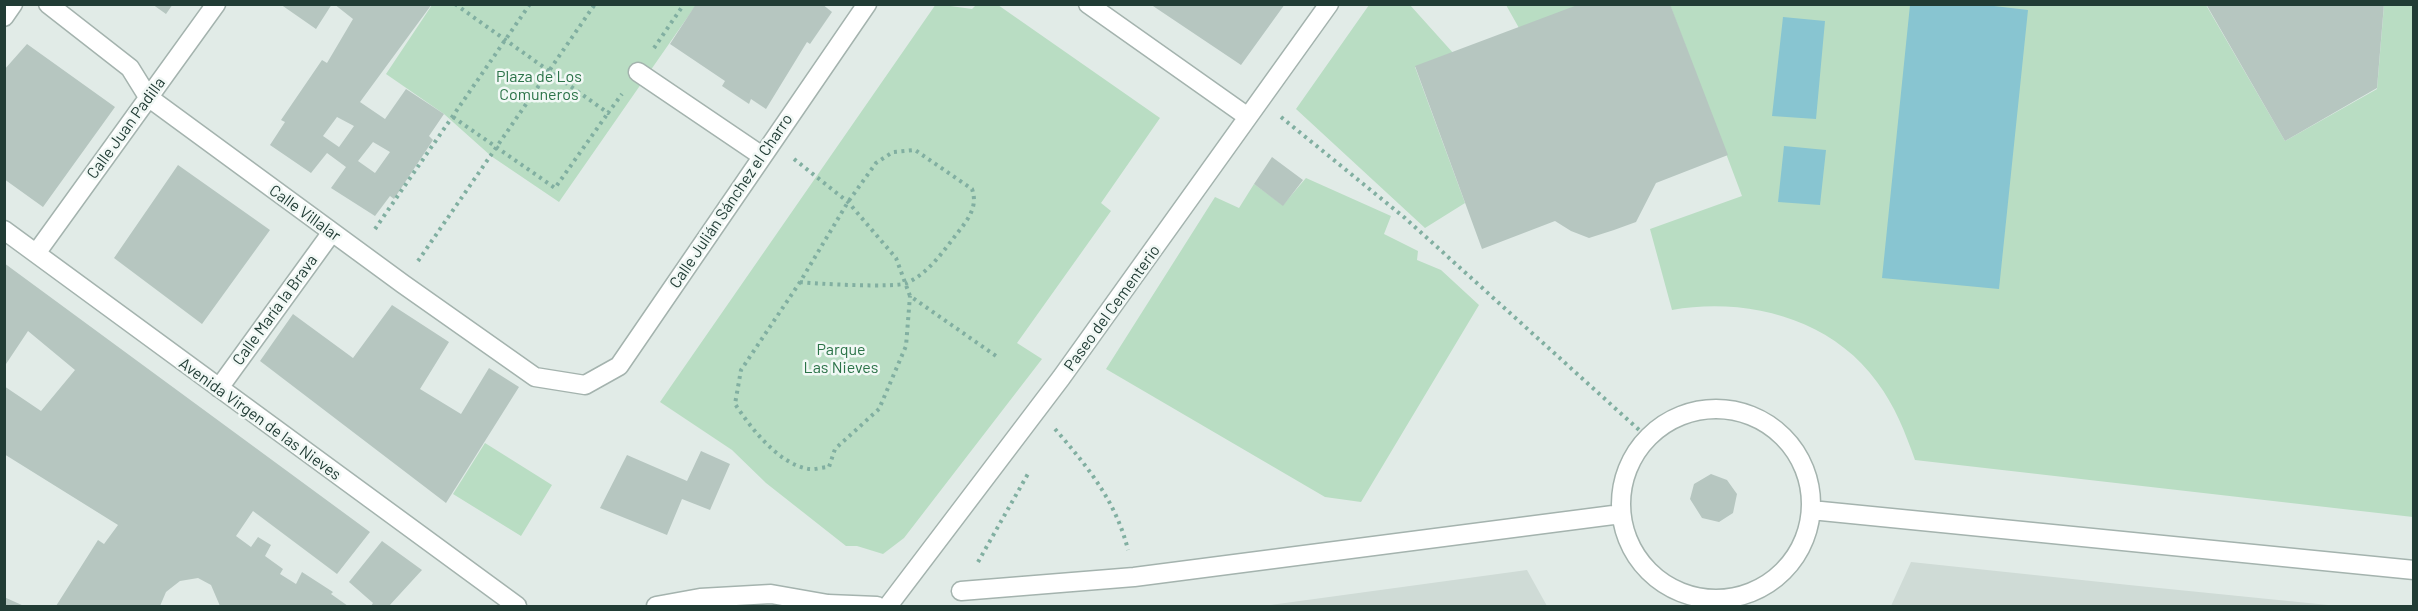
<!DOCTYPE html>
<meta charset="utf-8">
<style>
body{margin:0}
#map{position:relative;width:2418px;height:611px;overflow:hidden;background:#e1ebe7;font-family:Barlow,sans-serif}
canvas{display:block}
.frame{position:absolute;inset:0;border:6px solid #213c35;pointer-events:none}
</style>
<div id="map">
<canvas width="2418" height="611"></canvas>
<div class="frame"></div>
</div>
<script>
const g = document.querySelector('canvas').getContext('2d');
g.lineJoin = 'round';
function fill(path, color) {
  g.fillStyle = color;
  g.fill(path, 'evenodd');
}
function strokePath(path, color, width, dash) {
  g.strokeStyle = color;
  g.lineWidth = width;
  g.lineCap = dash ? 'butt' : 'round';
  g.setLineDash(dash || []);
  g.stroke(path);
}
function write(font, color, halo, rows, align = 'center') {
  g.font = font + ' Barlow,sans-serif';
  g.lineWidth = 5;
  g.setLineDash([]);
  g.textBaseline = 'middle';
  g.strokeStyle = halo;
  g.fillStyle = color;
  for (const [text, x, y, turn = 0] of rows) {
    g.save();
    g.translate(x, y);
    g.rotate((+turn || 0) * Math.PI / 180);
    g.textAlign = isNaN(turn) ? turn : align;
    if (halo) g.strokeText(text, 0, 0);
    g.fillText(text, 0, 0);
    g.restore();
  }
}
const built = new Path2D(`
 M1911,562l218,23 209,21h-447z
 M1527,570l20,36h-284z`);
const green = new Path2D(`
 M936,4l36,5 4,-4h22l162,113 -59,85 10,8 -94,132 25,16 -138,179 -21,16 -26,-8h-11l-80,-63 -34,-33 -72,-48z
 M432,5h264l-137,197 -68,-46 -47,-42 -58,-40z
 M1369,5h41l44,49 -39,13 50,136 -40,25 -129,-119z
 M1506,5h74l-61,23z
 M1670,5h536l79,136 92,-52 7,-84h29v512l-498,-57c-10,-28 -20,-54 -38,-78 -46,-64 -131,-85 -205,-72l-22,-81 92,-33z
 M1306,178l85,38 -7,18 34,17 -1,9 24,10 38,35 -118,197 -36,-5 -219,-128 109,-172 24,11 15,-24 29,21z
 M485,443l67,42 -31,51 -68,-42z`);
const water = new Path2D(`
 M1977,4l51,6 -29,279 -117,-11 28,-273z
 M1783,17l42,4 -9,98 -44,-3z
 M1784,146l42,4 -6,55 -42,-3z`);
const building = new Path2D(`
 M152,4h21l-7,10z
 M280,4h52l-16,25z
 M334,4h98l-72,98 25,17 21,-30 38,25 -15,22 4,4 -39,59 -4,-3 -15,20 -44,-28 15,-21 -19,-14 -16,20 -41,-28 15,-23 -4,-2 41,-60 5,3 26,-44zM337,117l17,9 -15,21 -16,-11zM373,142l17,10 -15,21 -17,-12z
 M696,4h126l10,8 -22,32 -3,-2 -41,67 -15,-10 -2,5 -27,-18 3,-5 -55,-37z
 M1150,4h135l-44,61z
 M1580,4h90l58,151 -72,28 -20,39 -22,8 -25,8 -18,-7 -16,-10 -73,28 -67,-183z
 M2206,4h178l-7,84 -92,53z
 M27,44l88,63 -72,100 -39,-28v-109z
 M1272,157l31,23 -20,26 -29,-22z
 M178,165l92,65 -68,94 -88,-66z
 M4,263l366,269 -33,42 -84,-63 -17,25 15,11 7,-10 13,8 -6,11 18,13 -3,5 16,10 6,-12 31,20 -2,2 17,12h-128l-9,-21 -13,-7 -18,3 -9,7 -5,4 -6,14h-104l42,-66 6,4 14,-19 -114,-71v-68l37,25 34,-41 -47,-39 -24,36z
 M392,305l57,37 -29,47 41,25 28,-46 30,19 -73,116 -186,-142 33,-47 60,44z
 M701,451l29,13 -20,46 -28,-11 -15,36 -67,-27 27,-53 60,26z
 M1711,474l16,6 10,14 -4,19 -14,9 -17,-4 -12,-19 4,-15z
 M382,541l40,29 -33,36h-18l2,-3 -24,-21z
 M4,597l20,9h-20z`);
const path = new Path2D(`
 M455,4l153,109 14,-19
 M654,48l30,-44
 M453,117l102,71 53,-75
 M1281,117l124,101 243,220
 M794,159l54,43 48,56 14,38 86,60
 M375,229l155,-225
 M418,261l177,-257
 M800,282c17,2 95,6 107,1 23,-11 37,-33 52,-52 10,-13 19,-25 13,-42l-57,-39 -22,2 -17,11 -28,39 -48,80 -59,88 -6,34c16,24 43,60 74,65 6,1 14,-2 20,-2l6,-18 44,-40 27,-63 4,-50
 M1055,429c32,37 61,72 73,121
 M978,562l51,-90`);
const minor = new Path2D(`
 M48,4l82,64 18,29 255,187 132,93 50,8 34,-19 248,-362
 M1088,4l160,113
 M4,17l9,-13
 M638,72l124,84
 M4,230l513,376
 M37,252l179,-248
 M219,388l113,-156
 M1621 504a95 95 0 1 1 190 0a95 95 0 1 1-190 0Z
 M1811,510l603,60
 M961,591l173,-14 487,-63
 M656,606l44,-8 71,-4 57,10 49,2
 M888,606l173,-228 268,-374`);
const parkNames = [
 ["Plaza de Los",539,77],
 ["Comuneros",539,95],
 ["Parque",841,350],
 ["Las Nieves",841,368]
];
const streetNames = [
 ["Calle Juan Padilla",126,128,-54],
 ["Calle Julián Sánchez el Charro",731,201,-56],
 ["Calle Villalar",305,213,36],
 ["Paseo del Cementerio",1112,308,-54],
 ["Calle María la Brava",275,310,-54],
 ["Avenida Virgen de las Nieves",260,419,36]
];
fill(built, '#cfdbd6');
fill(green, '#b9ddc3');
fill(water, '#88c5d1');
fill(building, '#b6c6c0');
strokePath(minor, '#a4b3ae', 21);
strokePath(path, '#81afa1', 4, [3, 4.5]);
strokePath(minor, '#fff', 18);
write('16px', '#2b7348', '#f1f8f5', parkNames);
write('16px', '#213c35', '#f1f8f5', streetNames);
</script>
